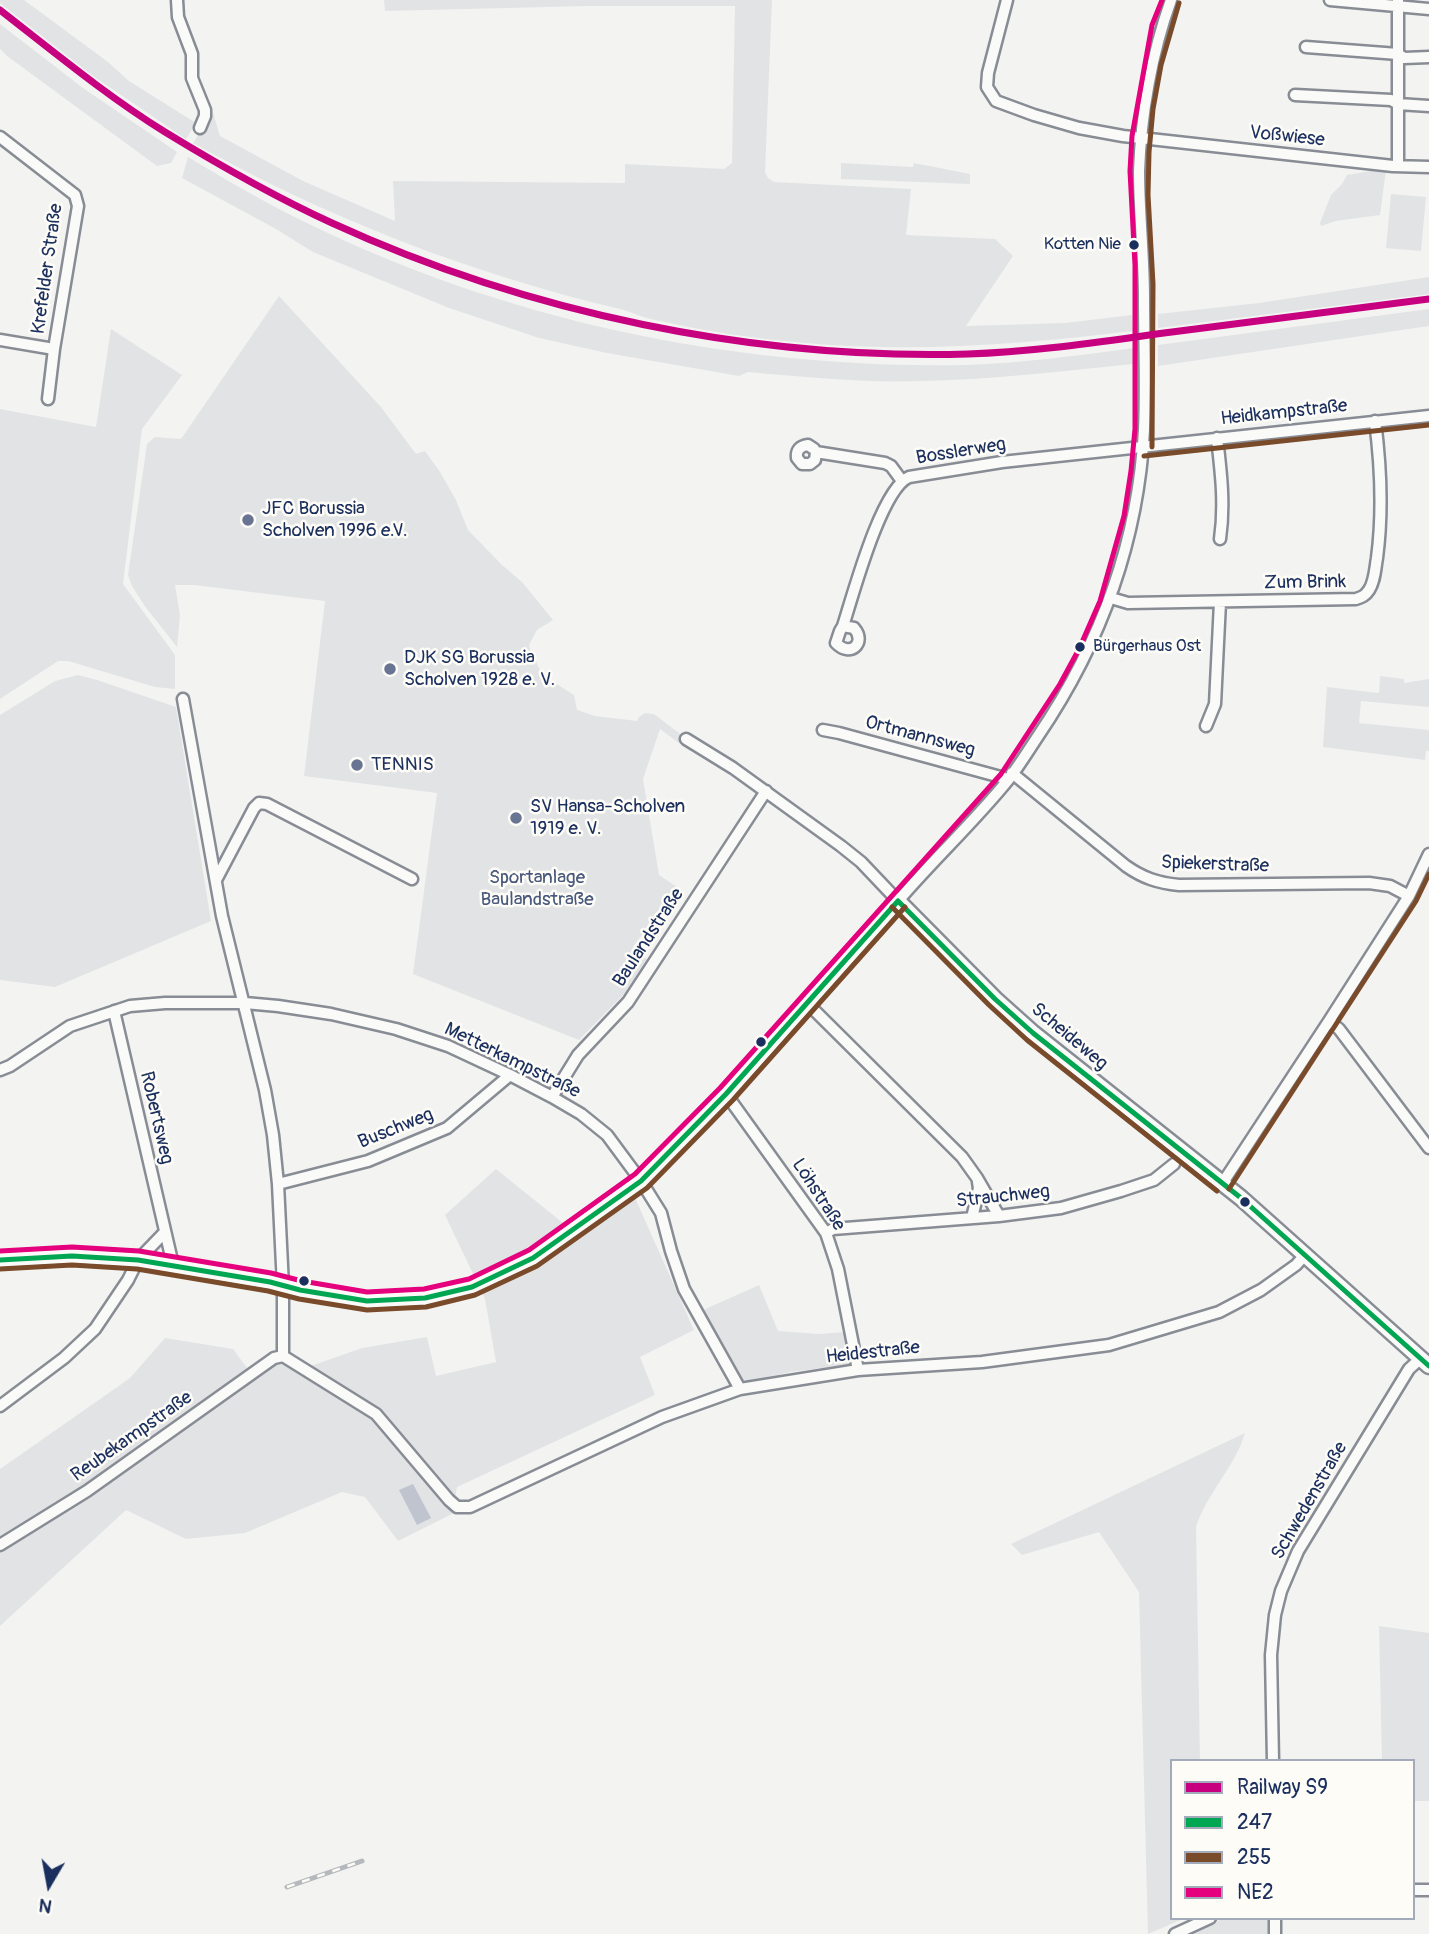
<!DOCTYPE html>
<meta charset="utf-8">
<style>
body{margin:0}
#map{position:relative;width:1429px;height:1934px;overflow:hidden;background:#f3f3f2;font-family:Pangolin,sans-serif}
canvas{display:block}
.legend{position:absolute;left:1170px;top:1759px;width:245px;height:161px;box-sizing:border-box;background:#fdfcf7;border:2px solid #a3aaba;margin:0;padding:9px 12px;list-style:none;font-size:21px;color:#1b2f5e}
.legend li{display:flex;align-items:center;gap:14px;height:35px}
.legend b{width:35px;border:2px solid #a3aaba}
.north{position:absolute;left:14px;top:1850px;width:70px;height:70px;-webkit-text-stroke:5px #fdfcf7;paint-order:stroke;rotate:190deg;font-size:19px;font-weight:700;line-height:28px;text-align:center;color:#1b2f5e}
.north::after{content:'';display:block;margin:auto;width:24px;height:32px;background:#1b2f5e;clip-path:polygon(50% 0,100% 100%,50% 72%,0 100%)}
</style>
<div id="map">
<canvas width="1429" height="1934"></canvas>
<ul class="legend">
<li><b style="height:9px;background:#c7007f"></b>Railway S9</li>
<li><b style="height:9px;background:#00a651"></b>247</li>
<li><b style="height:9px;background:#7a4b2a"></b>255</li>
<li><b style="height:9px;background:#e5007d"></b>NE2</li>
</ul>
<div class="north">N</div>
</div>
<script>
const g = document.querySelector('canvas').getContext('2d');
g.lineJoin = 'round';
function fill(path, color) {
  g.fillStyle = color;
  g.fill(path, 'evenodd');
}
function strokePath(path, color, width, dash) {
  g.strokeStyle = color;
  g.lineWidth = width;
  g.lineCap = dash ? 'butt' : 'round';
  g.setLineDash(dash || []);
  g.stroke(path);
}
function write(font, color, halo, rows, align = 'center') {
  g.font = font + ' Pangolin,sans-serif';
  g.lineWidth = 5;
  g.setLineDash([]);
  g.textBaseline = 'middle';
  g.strokeStyle = halo;
  g.fillStyle = color;
  for (const [text, x, y, turn = 0] of rows) {
    g.save();
    g.translate(x, y);
    g.rotate((+turn || 0) * Math.PI / 180);
    g.textAlign = isNaN(turn) ? turn : align;
    if (halo) g.strokeText(text, 0, 0);
    g.fillText(text, 0, 0);
    g.restore();
  }
}
const green = new Path2D(`
 M0,0h24l84,62 21,19 67,42 -10,16 -93,-63 -93,-73z
 M384,0h388l-7,172 3,6 6,4 137,7 -5,46 89,4 18,17 -47,70 99,-3 67,-8 1,16c-108,13 -218,22 -327,12 -50,-4 -102,-12 -151,-23 -12,-2 -23,-8 -35,-11 -149,-35 -293,-91 -427,-166l20,-30 7,23 83,45 92,40 -2,-40 232,2v-19l99,5 8,-6 3,-157h-147l-203,5z
 M0,24l83,64 94,64 -6,11 -14,3 -150,-110 -7,-7z
 M188,157c40,24 79,47 121,67 203,99 431,145 656,141 56,-2 112,-9 168,-17v16c-71,7 -142,16 -214,17 -57,2 -114,-4 -171,-9l-9,4 -132,-23 -68,-15 -90,-30 -136,-56 -37,-23 -94,-51z
 M841,163l72,4 1,-4 56,11v10l-129,-5z
 M1383,169l3,1 -6,45 -44,6 -15,5 -1,-3 11,-28 11,-11 5,-9z
 M1391,194l35,3 -5,54 -35,-3z
 M1429,277v17l-271,34v-14l101,-11z
 M279,296l102,111 35,47 9,-3 15,21 16,28 12,30 34,35 20,17 31,38 -16,10 -8,15 2,7 5,6c0,17 25,28 38,37l3,15 18,6 42,5 2,-4 6,-4 9,1 38,29 -2,8 -30,-22 -17,50 16,96 18,12 -44,60 15,13 -21,31 -48,49 -166,-66 24,-181 -133,-17 21,-175 -131,-16h-19l5,30 -3,32 -33,-42 -12,-19 -4,-11 19,-131 8,-7 26,2z
 M1429,309v17l-271,40v-21z
 M111,329l71,46 -40,54 -19,155 52,71v34l-20,-2 -87,-26h-10l-58,38v-290l96,18z
 M78,675l19,5 79,27 35,214 -156,66 -55,-7v-265l55,-34z
 M1380,676l24,3v4l25,-4v28l-68,-6 -2,22 70,7v21h-3l-1,9 -102,-13 4,-60 52,6z
 M496,1169l72,58 31,-22 28,-25 67,150 -54,27 15,38 -198,92 -5,27 -54,27 -33,-44 -23,-5 -97,41 -59,6 -60,-29 -126,116v-157l130,-91 35,-40 68,11 17,23 22,-17 20,-2 19,13 51,-18 65,-11 9,39 60,-14 -11,-63 -40,-84z
 M759,1285l19,46 41,3 25,-2 6,29 -2,4 -58,7 -42,10 -5,-2 -42,-69z
 M1245,1433c-10,34 -38,60 -49,94l4,234h-28v157h13l-37,16 -9,-342 -40,-60 -77,23 -11,-11z
 M1379,1626l50,7v168h-16v-40h-31z
 M1224,1918h47v16h-81z`);
const water = new Path2D(`
 M413,1484l18,34 -14,7 -18,-35z`);
const street = new Path2D(`
 M177,0l1,17 14,37v24l13,32v6l-5,12
 M1007,0l-19,73 -1,14 9,14 38,14 45,13 44,8 270,30 36,1
 M1330,0l99,9
 M1306,47l92,7 6,4 25,-1
 M1295,95l96,5 7,4 31,2
 M0,137l75,58 3,11 -24,143 -6,50
 M1398,166v-166
 M0,340l54,9
 M1217,438c4,34 8,67 3,101
 M816,452l-1,8 -5,4h-8l-5,-6c-1,-8 3,-12 11,-13l6,4 2,3 69,11 6,3 11,15
 M1111,598l17,5 228,-4c6,-2 9,-3 13,-9 6,-9 6,-21 8,-32 6,-46 4,-91 -2,-137
 M843,626l11,2c13,15 -4,30 -18,15l4,-12 3,-5c10,-31 38,-137 66,-149l93,-15 427,-46
 M183,699l39,217 43,174 8,45 5,49 5,102v70
 M1206,726l9,-22 5,-102
 M823,730l16,3 169,46
 M686,739l47,29 108,78 20,16 37,39c35,-41 76,-79 110,-121 11,-14 20,-29 30,-44 63,-93 100,-193 106,-306 2,-43 0,-88 0,-132 0,-42 -5,-85 -5,-127 2,-56 13,-119 32,-171
 M1012,773l114,93c17,12 32,17 53,19l190,-2 21,3 19,10
 M216,880l38,-72 5,-5 8,1 145,75
 M807,1003l155,154 15,21 22,38
 M114,1011l59,254
 M1329,1021l10,8 90,119
 M0,1070l10,-4 60,-40 60,-20 35,-3h80l33,3 53,8 65,15 52,17 62,29 42,22 29,17 26,21 34,46 20,32 10,38 13,38 56,100
 M726,1094l100,139 12,36 20,101
 M552,1097l26,-42 50,-53 138,-211
 M278,1184l90,-23 79,-33 63,-53
 M1222,1184l107,-163 80,-125 20,-42
 M972,1218l7,-30 -1,-6
 M826,1233l7,-4 166,-13 62,-8 60,-17 33,-11 20,-16
 M283,1356l93,58 73,86 8,7h13l192,-90 78,-28 118,-19 124,-8 127,-17 110,-33 42,-22 35,-25 9,-10
 M0,1406l64,-48 31,-29 33,-49 10,-20 27,-28
 M0,1545l87,-54 187,-133 9,-2
 M1273,1761l-2,-106 4,-40 6,-24 17,-40 111,-182 11,-10
 M1413,1890h16
 M1175,1934l35,-16
 M1275,1934v-16`);
const secondary = new Path2D(`
 M0,1260l72,-4 66,4 132,22 30,8 67,11 58,-3 47,-11 61,-29 108,-77 85,-87 172,-193 97,98 38,34 208,165 188,168`);
const rail = new Path2D(`
 M287,1887l75,-26`);
const bus1 = new Path2D(`
 M898,901l97,98 38,34 208,165 188,168
 M0,1260l72,-4 66,4 132,22 30,8 67,11 58,-3 47,-11 61,-29 108,-77 85,-87 172,-193`);
const bus2 = new Path2D(`
 M1152,447l1,-163 -5,-89 1,-43 4,-43 8,-44 18,-62
 M1144,456l285,-31
 M892,907l97,98 38,35 190,151
 M1229,1189l187,-288 13,-27
 M0,1269l72,-4 65,4 131,22 31,8 68,11 59,-3 49,-12 62,-29 110,-78 86,-88 172,-193`);
const bus3 = new Path2D(`
 M0,1251l72,-4 67,4 132,22 31,8 65,11 57,-3 45,-10 60,-29 106,-76 85,-86 281,-314 59,-90 19,-35 21,-48 24,-85 7,-45 4,-42v-164l-5,-94 2,-35 20,-111 10,-25`);
const rail1 = new Path2D(`
 M0,10c54,42 107,86 165,122 54,33 110,65 167,91 196,90 421,137 636,131 68,-2 137,-13 204,-22 86,-11 171,-22 257,-33`);
const markers = [
 [1134,245,6,"#1b2f5e"],
 [248,520,7,"#677492"],
 [1080,647,6,"#1b2f5e"],
 [390,669,7,"#677492"],
 [357,765,7,"#677492"],
 [516,818,7,"#677492"],
 [761,1042,6,"#1b2f5e"],
 [1245,1202,6,"#1b2f5e"],
 [304,1281,6,"#1b2f5e"]
];
const busNames = [
 ["Kotten Nie",1121,245],
 ["Bürgerhaus Ost",1093,647,"left"]
];
const streetNames = [
 ["Voßwiese",1287,137,6],
 ["Krefelder Straße",48,269,-82],
 ["Heidkampstraße",1284,413,-6],
 ["Bosslerweg",961,452,-9],
 ["Zum Brink",1305,583,-1],
 ["Ortmannsweg",920,737,15],
 ["Spiekerstraße",1215,865,2],
 ["Baulandstraße",649,938,-57],
 ["Scheideweg",1069,1037,40],
 ["Metterkampstraße",512,1061,26],
 ["Robertsweg",156,1118,77],
 ["Buschweg",396,1129,-22],
 ["Löhstraße",818,1195,57],
 ["Strauchweg",1003,1197,-6],
 ["Heidestraße",873,1353,-6],
 ["Reubekampstraße",132,1437,-35],
 ["Schwedenstraße",1310,1501,-60]
];
const poiNames = [
 ["JFC Borussia",262,509],
 ["Scholven 1996 e.V.",262,531],
 ["DJK SG Borussia",404,658],
 ["Scholven 1928 e. V.",404,680],
 ["TENNIS",371,765],
 ["SV Hansa-Scholven",530,807],
 ["1919 e. V.",530,829]
];
const parkNames = [
 ["Sportanlage",537,878],
 ["Baulandstraße",537,900]
];
fill(green, '#e2e3e5');
fill(water, '#c0c4ce');
strokePath(street, '#888c94', 15);
strokePath(secondary, '#888c94', 19);
strokePath(street, '#fafaf8', 10);
strokePath(secondary, '#fafaf8', 14);
strokePath(rail, '#b5b8bc', 5);
strokePath(rail, '#fdfcf7', 2.5, [8]);
strokePath(bus1, '#00a651', 5);
strokePath(bus2, '#7a4b2a', 5);
strokePath(bus3, '#e5007d', 5);
strokePath(rail1, '#c7007f', 7);
for (const [x, y, r, color] of markers) {
  const dot = new Path2D();
  dot.arc(x, y, r, 0, 2 * Math.PI);
  g.fillStyle = color;
  g.fill(dot);
  strokePath(dot, '#fdfcf7', 2.5);
}
write('17px', '#1b2f5e', '#fdfcf7', busNames, 'right');
write('19px', '#1b2f5e', '#fdfcf7', streetNames);
write('19px', '#1b2f5e', '#fdfcf7', poiNames, 'left');
write('19px', '#49597d', '#fdfcf7', parkNames);
</script>
